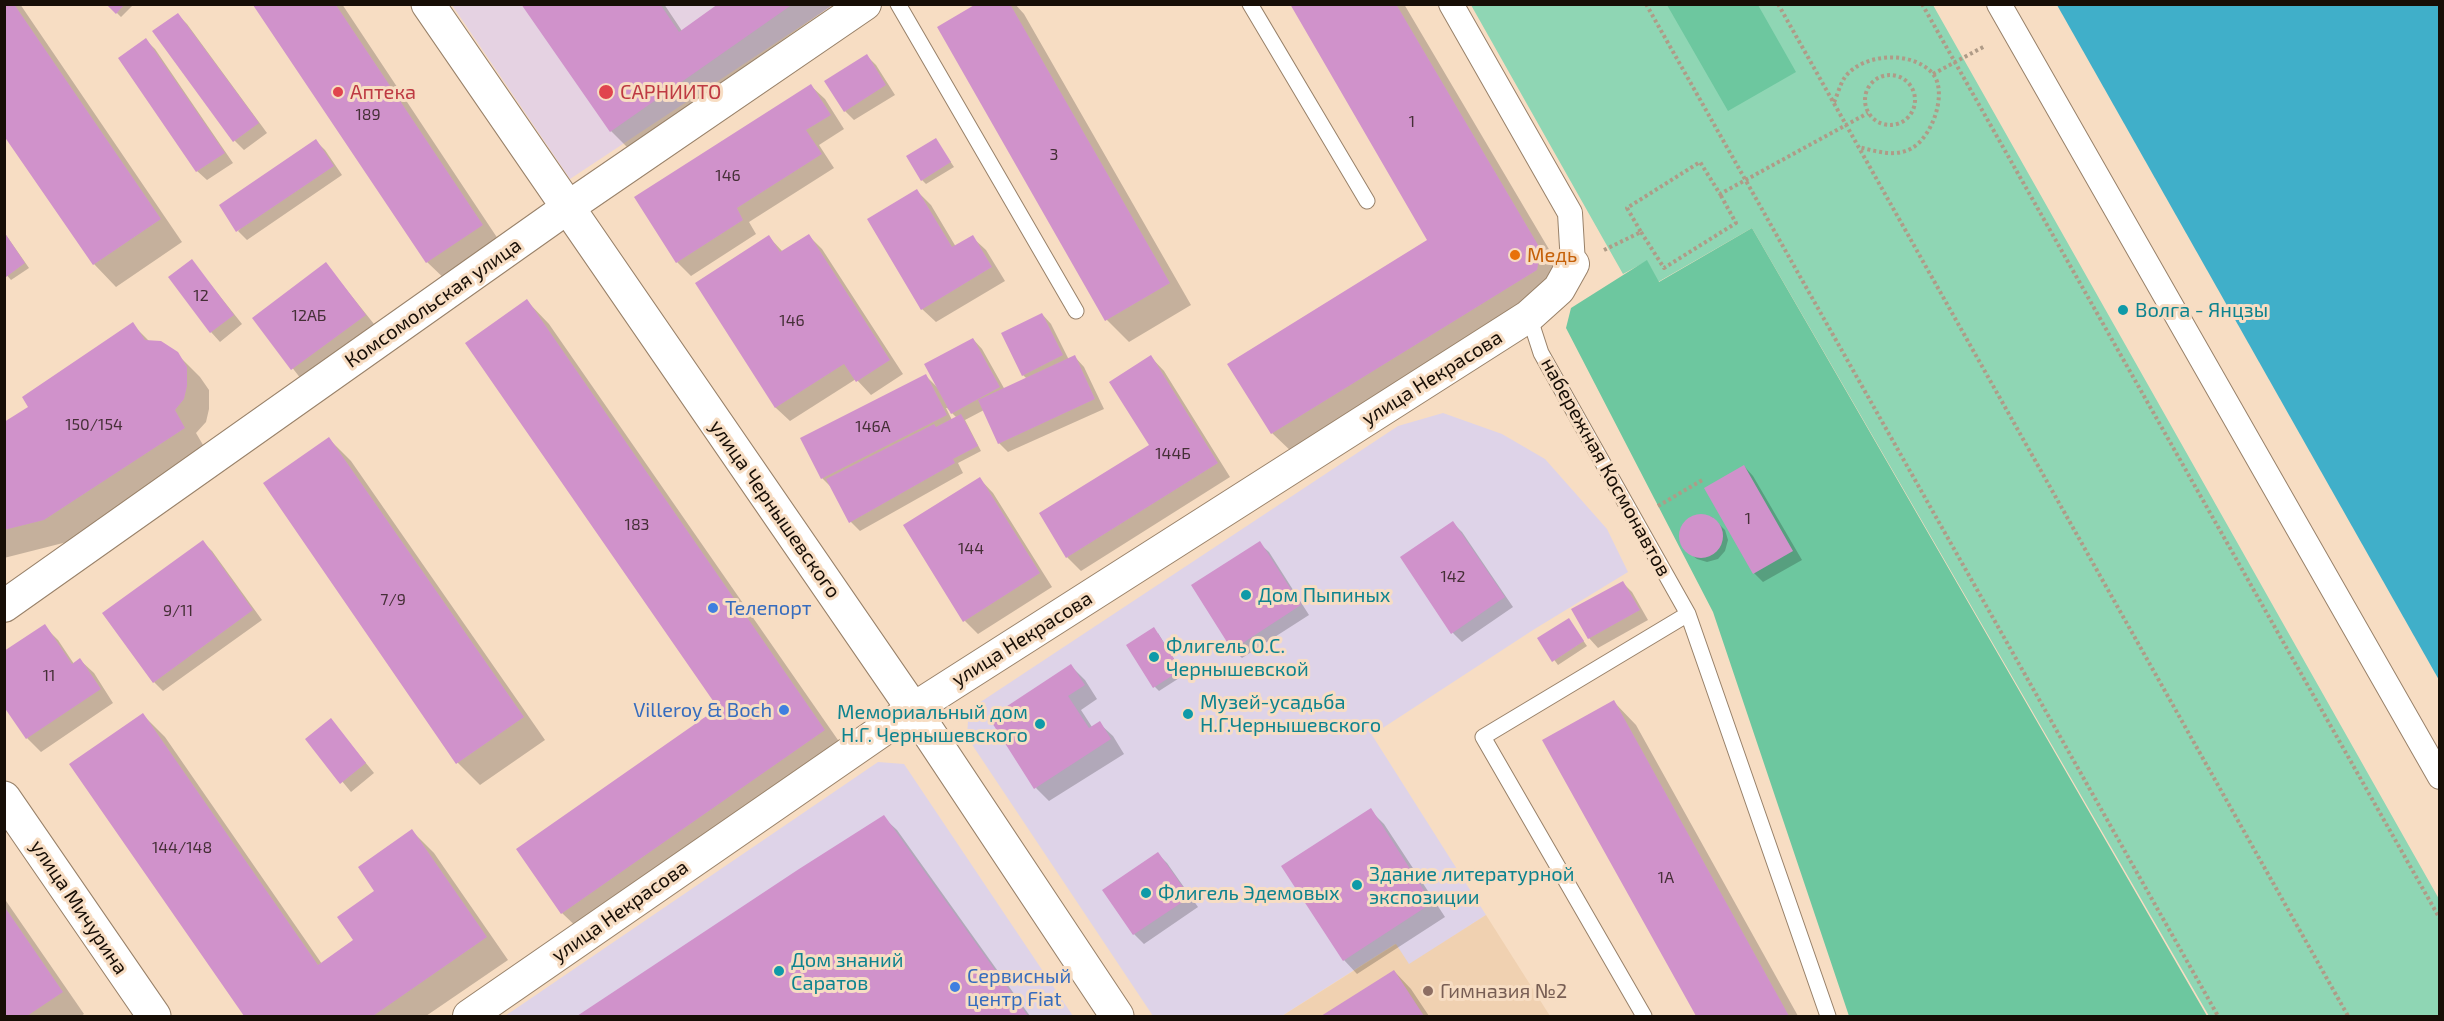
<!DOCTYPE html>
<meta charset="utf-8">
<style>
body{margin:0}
#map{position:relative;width:2444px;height:1021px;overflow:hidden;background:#f7ddc3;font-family:"Exo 2",sans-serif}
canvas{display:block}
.frame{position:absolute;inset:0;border:6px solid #170e06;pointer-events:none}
</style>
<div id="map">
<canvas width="2444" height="1021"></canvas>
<div class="frame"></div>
</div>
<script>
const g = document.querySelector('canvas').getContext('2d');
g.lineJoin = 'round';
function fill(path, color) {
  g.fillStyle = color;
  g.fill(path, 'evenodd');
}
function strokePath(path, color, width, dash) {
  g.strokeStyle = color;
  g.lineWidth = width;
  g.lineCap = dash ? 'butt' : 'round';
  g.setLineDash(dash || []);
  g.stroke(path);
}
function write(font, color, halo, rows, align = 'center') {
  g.font = font + ' "Exo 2",sans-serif';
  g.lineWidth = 6;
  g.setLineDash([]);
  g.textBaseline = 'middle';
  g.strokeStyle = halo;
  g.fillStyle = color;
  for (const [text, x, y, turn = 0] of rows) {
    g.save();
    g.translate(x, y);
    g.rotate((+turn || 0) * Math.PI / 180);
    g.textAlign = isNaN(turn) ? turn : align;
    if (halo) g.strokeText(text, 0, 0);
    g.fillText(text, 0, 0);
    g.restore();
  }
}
const commercial = new Path2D(`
 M1443,413l59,21 43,25 62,70 21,43 -95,58 -161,105 114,180 -77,50 -14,-21 -113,72h-129l-186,-279 1,-16 5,-14 425,-281z
 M878,762l26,2 169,252h-568z`);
const built = new Path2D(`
 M1486,915l64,101h-268l114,-72 13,20z`);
const medical = new Path2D(`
 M452,5h381l-263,174z`);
const green = new Path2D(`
 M1471,5h462l506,894v117h-230l-457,-788 -94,54 -11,-21 -24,13z`);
const forest = new Path2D(`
 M1667,5h91l38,67 -68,39z
 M1752,228l455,788h-358l-136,-404 -147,-284 5,-20 76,-48 12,22z`);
const water = new Path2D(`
 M2057,5h382v675z`);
const shadow = new Path2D(`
 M4,4h16l162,238 -66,45 -22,-23 -90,-131z
 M108,4h26l-13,13z
 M255,4h87l162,244 -54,36 -23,-22z
 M523,4h141l18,27 38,-27h114l-206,144 -17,-17z
 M979,4h36l9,10 167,291 -62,37 -22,-22z
 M1291,4h113l159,269 -5,19 -263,163 -23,-22 157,-192z
 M178,15l9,9 80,109 -23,17 -9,-9z
 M146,40l9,9 78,114 -26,17 -10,-9 -77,-113z
 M867,56l9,9 19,30 -41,25 -9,-9z
 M811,86l14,13 19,30 -25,16 15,23 -85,54 7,12 -65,42 -14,-14z
 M936,140l18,27 -28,17 -4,-4z
 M316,141l9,9 17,25 -95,65 -9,-9z
 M917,191l14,14 25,42 16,-10 14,13 19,31 -69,41 -14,-13z
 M4,232l25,36 -18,12 -7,-8z
 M809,236l13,13 81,125 -32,21 -15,-16 -66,42 -14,-13 -79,-125 72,-46 14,15z
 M192,261l50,63 -22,18 -9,-10z
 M326,264l48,60 -73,55 -47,-61z
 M527,301l22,23 298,429 -262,182 -23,-22 -44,-63 202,-141z
 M1042,314l9,10 18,36 6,-3 9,10 20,42 -96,43 -9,-9 -15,-33 -19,10 16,31 -23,12 5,10 -103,58 -9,-9 -19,-34 -10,-10 -20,-39 124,-63 11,11 36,-48 9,10 23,41 22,-11 -4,-4zM946,408h1l10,10 -5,2z
 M132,324l18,18 27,12 23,23 9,13v19l-3,13 -10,11 10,17 -139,92 -63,16v-134l26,-17z
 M1151,357l13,14 66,106 -149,94 -14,-14 84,-112z
 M329,439l22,22 194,279 -65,45 -22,-22z
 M1744,466l9,10 49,84 -39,22 -9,-9z
 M980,479l13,14 59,94 -74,47 -13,-13z
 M1701,515l11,2 13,13 3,10 -3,11 -7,8 -11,3 -10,-3 -9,-7 -5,-5 -2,-11 2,-11 8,-8z
 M1453,523l9,9 51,75 -51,35 -9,-9z
 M203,542l9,9 50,69 -99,71 -9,-9z
 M1259,543l10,9 40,63 -67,43 -9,-9z
 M1623,583l9,9 16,28 -50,28 -9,-10 -16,-28z
 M1569,620l18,26 -29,19 -19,-26z
 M44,626l14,14 16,24 6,-4 14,13 19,30 -72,49 -14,-14z
 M1158,633l26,42 -25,16 -4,-4z
 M1071,666l14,14 12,19 -16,11 11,17 7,-4 14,13 11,18 -75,47 -13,-13z
 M1614,702l22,23 162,291h-101l-153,-275z
 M143,715l22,22 157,227 34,-24 21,-49 35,-60 22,22 74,107 -82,56h-180l-175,-251z
 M331,720l43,53 -23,19 -44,-53z
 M1370,810l14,14 61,93 -88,57 -13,-14z
 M883,817l14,13 133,186h-450z
 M1158,854l9,9 31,44 -54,37 -10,-10 -30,-44z
 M4,898l80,116 -3,2h-77z
 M1394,971l17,18 18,27h-106z`);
const building = new Path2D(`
 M4,4h10l147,215 -68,46 -89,-129z
 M106,4h19l-9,10z
 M521,4h139l19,28 39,-28h75l-183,128z
 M976,4h34l160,279 -65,38 -168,-294z
 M1290,4h106l145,246 -4,20 -266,164 -44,-70 200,-124z
 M253,5h83l147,220 -57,38z
 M178,13l81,110 -26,19 -81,-111z
 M146,38l79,115 -29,19 -78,-114z
 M867,54l19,31 -42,27 -20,-31z
 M811,84l20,31 -25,15 16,24 -85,54 6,12 -67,43 -42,-66z
 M936,138l15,24 -30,19 -15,-25z
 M316,139l18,27 -98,66 -17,-27z
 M917,189l35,58 21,-12 19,32 -71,43 -54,-91z
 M4,232l21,31 -19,14 -2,-2z
 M809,234l81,126 -34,22 -12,-18 -69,44 -80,-125 74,-48 11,17z
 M192,259l42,56 -24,18 -42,-56z
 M326,262l40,53 -75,55 -39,-52z
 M527,299l298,431 -264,184 -45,-65 202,-141 -253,-365z
 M1042,313l21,42 -41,21 -21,-43z
 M133,322l12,18 16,1 17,11 9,15v19l-3,13 -9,11 10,18 -141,92 -40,10v-108l24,-15 -6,-10z
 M973,338l27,49 -49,27 -27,-50z
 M1075,355l20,44 -97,45 -20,-44z
 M1151,355l67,108 -152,95 -27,-45 110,-68 -40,-63z
 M926,374l21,41 -126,64 -21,-41z
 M961,414l17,32 -25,13 2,4 -106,60 -23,-44 108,-55 2,3z
 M329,437l195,280 -68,47 -193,-281z
 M1744,465l49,86 -40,23 -49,-86z
 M980,477l60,96 -77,49 -60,-97z
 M1679 536a22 22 0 1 1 44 0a22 22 0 1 1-44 0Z
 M1453,521l52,76 -54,37 -51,-77z
 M203,540l50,70 -100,73 -51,-70z
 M1260,541l41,64 -69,45 -41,-65z
 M1623,581l17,29 -52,29 -17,-30z
 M1569,618l15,23 -32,21 -15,-24z
 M45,624l27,40 8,-6 21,31 -75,50 -22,-32v-56z
 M1154,627l27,43 -28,18 -27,-43z
 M1071,664l14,21 -17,11 21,32 11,-7 11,18 -77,50 -45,-71z
 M1614,700l175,316h-93l-154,-276z
 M143,713l175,252 35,-25 -16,-23 37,-26 -16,-24 54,-38 75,108 -114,79h-129l-175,-252z
 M331,718l35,45 -26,21 -35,-45z
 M1371,808l61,95 -89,58 -62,-95z
 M884,815l144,201h-451l222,-147z
 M1158,852l32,45 -57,38 -31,-45z
 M4,906l59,86 -36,24h-23z
 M1394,970l30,46h-103z`);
const path = new Path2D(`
 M1646,4l572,1012
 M1778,4l570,1012
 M1922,4l518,915
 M1933,74l52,-28
 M1865 100a25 25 0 1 1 50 0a25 25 0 1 1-50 0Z
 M1834,102c4,-8 6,-18 11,-25 18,-24 68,-27 88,-3 15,19 -1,63 -21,74 -17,10 -36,3 -54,-1
 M1641,232l23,36 72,-45 -16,-29
 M1604,250l37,-18 -14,-24 73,-46 20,32 148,-81
 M1658,506l46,-27`);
const service = new Path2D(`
 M898,4l178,307
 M1250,4l117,197
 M1529,316l12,37 147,261 140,402
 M1644,1016l-161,-279 205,-123`);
const pedestrian = new Path2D(`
 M1451,4l119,209 3,51
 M1999,4l441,773`);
const minor = new Path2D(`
 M4,606l563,-398 298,-204
 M469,1016l444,-307 616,-393 30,-27 14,-25`);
const primary = new Path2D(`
 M428,4l485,705 204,307
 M4,798l150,218`);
const markers = [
 [338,92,6,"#e0444e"],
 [606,92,8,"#e0444e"],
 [1515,255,6,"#e8710a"],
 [2123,310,6,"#0f9aa8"],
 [1246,595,6,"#0f9aa8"],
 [713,608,6,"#3f7fe0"],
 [1154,657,6,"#0f9aa8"],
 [784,710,6,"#3f7fe0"],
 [1188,714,6,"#0f9aa8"],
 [1040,724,6,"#0f9aa8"],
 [1357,885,6,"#0f9aa8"],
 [1146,893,6,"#0f9aa8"],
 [779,971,6,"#0f9aa8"],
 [955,987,6,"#3f7fe0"],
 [1428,991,6,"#8d6e63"]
];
const numberNames = [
 ["189",368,115],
 ["1",1412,122],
 ["3",1054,155],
 ["146",728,176],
 ["12",201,296],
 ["12АБ",309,316],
 ["146",792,321],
 ["150/154",94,425],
 ["146А",873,427],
 ["144Б",1173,454],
 ["1",1748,519],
 ["183",637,525],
 ["144",971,549],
 ["142",1453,577],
 ["7/9",393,600],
 ["9/11",178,611],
 ["11",49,676],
 ["144/148",182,848],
 ["1А",1666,878]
];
const healthNames = [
 ["Аптека",350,92],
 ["САРНИИТО",620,92]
];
const foodNames = [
 ["Медь",1527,255]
];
const streetNames = [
 ["Комсомольская улица",433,303,-35],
 ["улица Некрасова",1432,378,-32],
 ["набережная Космонавтов",1606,467,61],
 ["улица Чернышевского",775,509,55],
 ["улица Некрасова",1022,639,-32],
 ["улица Мичурина",79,907,56],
 ["улица Некрасова",620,911,-35]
];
const cultureNames = [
 ["Волга - Янцзы",2135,310],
 ["Дом Пыпиных",1258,595],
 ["Флигель О.С.",1166,646],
 ["Чернышевской",1166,669],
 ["Музей-усадьба",1200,702],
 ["Н.Г.Чернышевского",1200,725],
 ["Мемориальный дом",1028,712,"right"],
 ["Н.Г. Чернышевского",1028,735,"right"],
 ["Здание литературной",1369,874],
 ["экспозиции",1369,897],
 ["Флигель Эдемовых",1158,893],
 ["Дом знаний",791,960],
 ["Саратов",791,983]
];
const shopNames = [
 ["Телепорт",725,608],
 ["Villeroy & Boch",772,710,"right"],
 ["Сервисный",967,976],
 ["центр Fiat",967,999]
];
const educationNames = [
 ["Гимназия №2",1440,991]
];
fill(commercial, '#ded3e8');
fill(built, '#f0d1b1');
fill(medical, '#e5d2e2');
fill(green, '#8fd6b4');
fill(forest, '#6dc79f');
fill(water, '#40afc9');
fill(shadow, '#0003');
fill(building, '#d092cb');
strokePath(service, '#988169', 17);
strokePath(pedestrian, '#988169', 26);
strokePath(minor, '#988169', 34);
strokePath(primary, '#988169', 35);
strokePath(path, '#af9b87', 4, [3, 3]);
strokePath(service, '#fff', 15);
strokePath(pedestrian, '#fff', 24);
strokePath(minor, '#fff', 32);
strokePath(primary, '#fff', 33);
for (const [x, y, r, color] of markers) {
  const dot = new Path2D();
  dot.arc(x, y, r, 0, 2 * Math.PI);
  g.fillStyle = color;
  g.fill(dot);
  strokePath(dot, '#f7ddc3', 2);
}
write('16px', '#452f37', null, numberNames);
write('20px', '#be3a42', '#f7ddc3', healthNames, 'left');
write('20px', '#c56008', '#f7ddc3', foodNames, 'left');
write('20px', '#170e06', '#f7ddc3', streetNames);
write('20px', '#0d838f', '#f7ddc3', cultureNames, 'left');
write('20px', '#366cbe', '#f7ddc3', shopNames, 'left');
write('20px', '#785e54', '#f7ddc3', educationNames, 'left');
</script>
